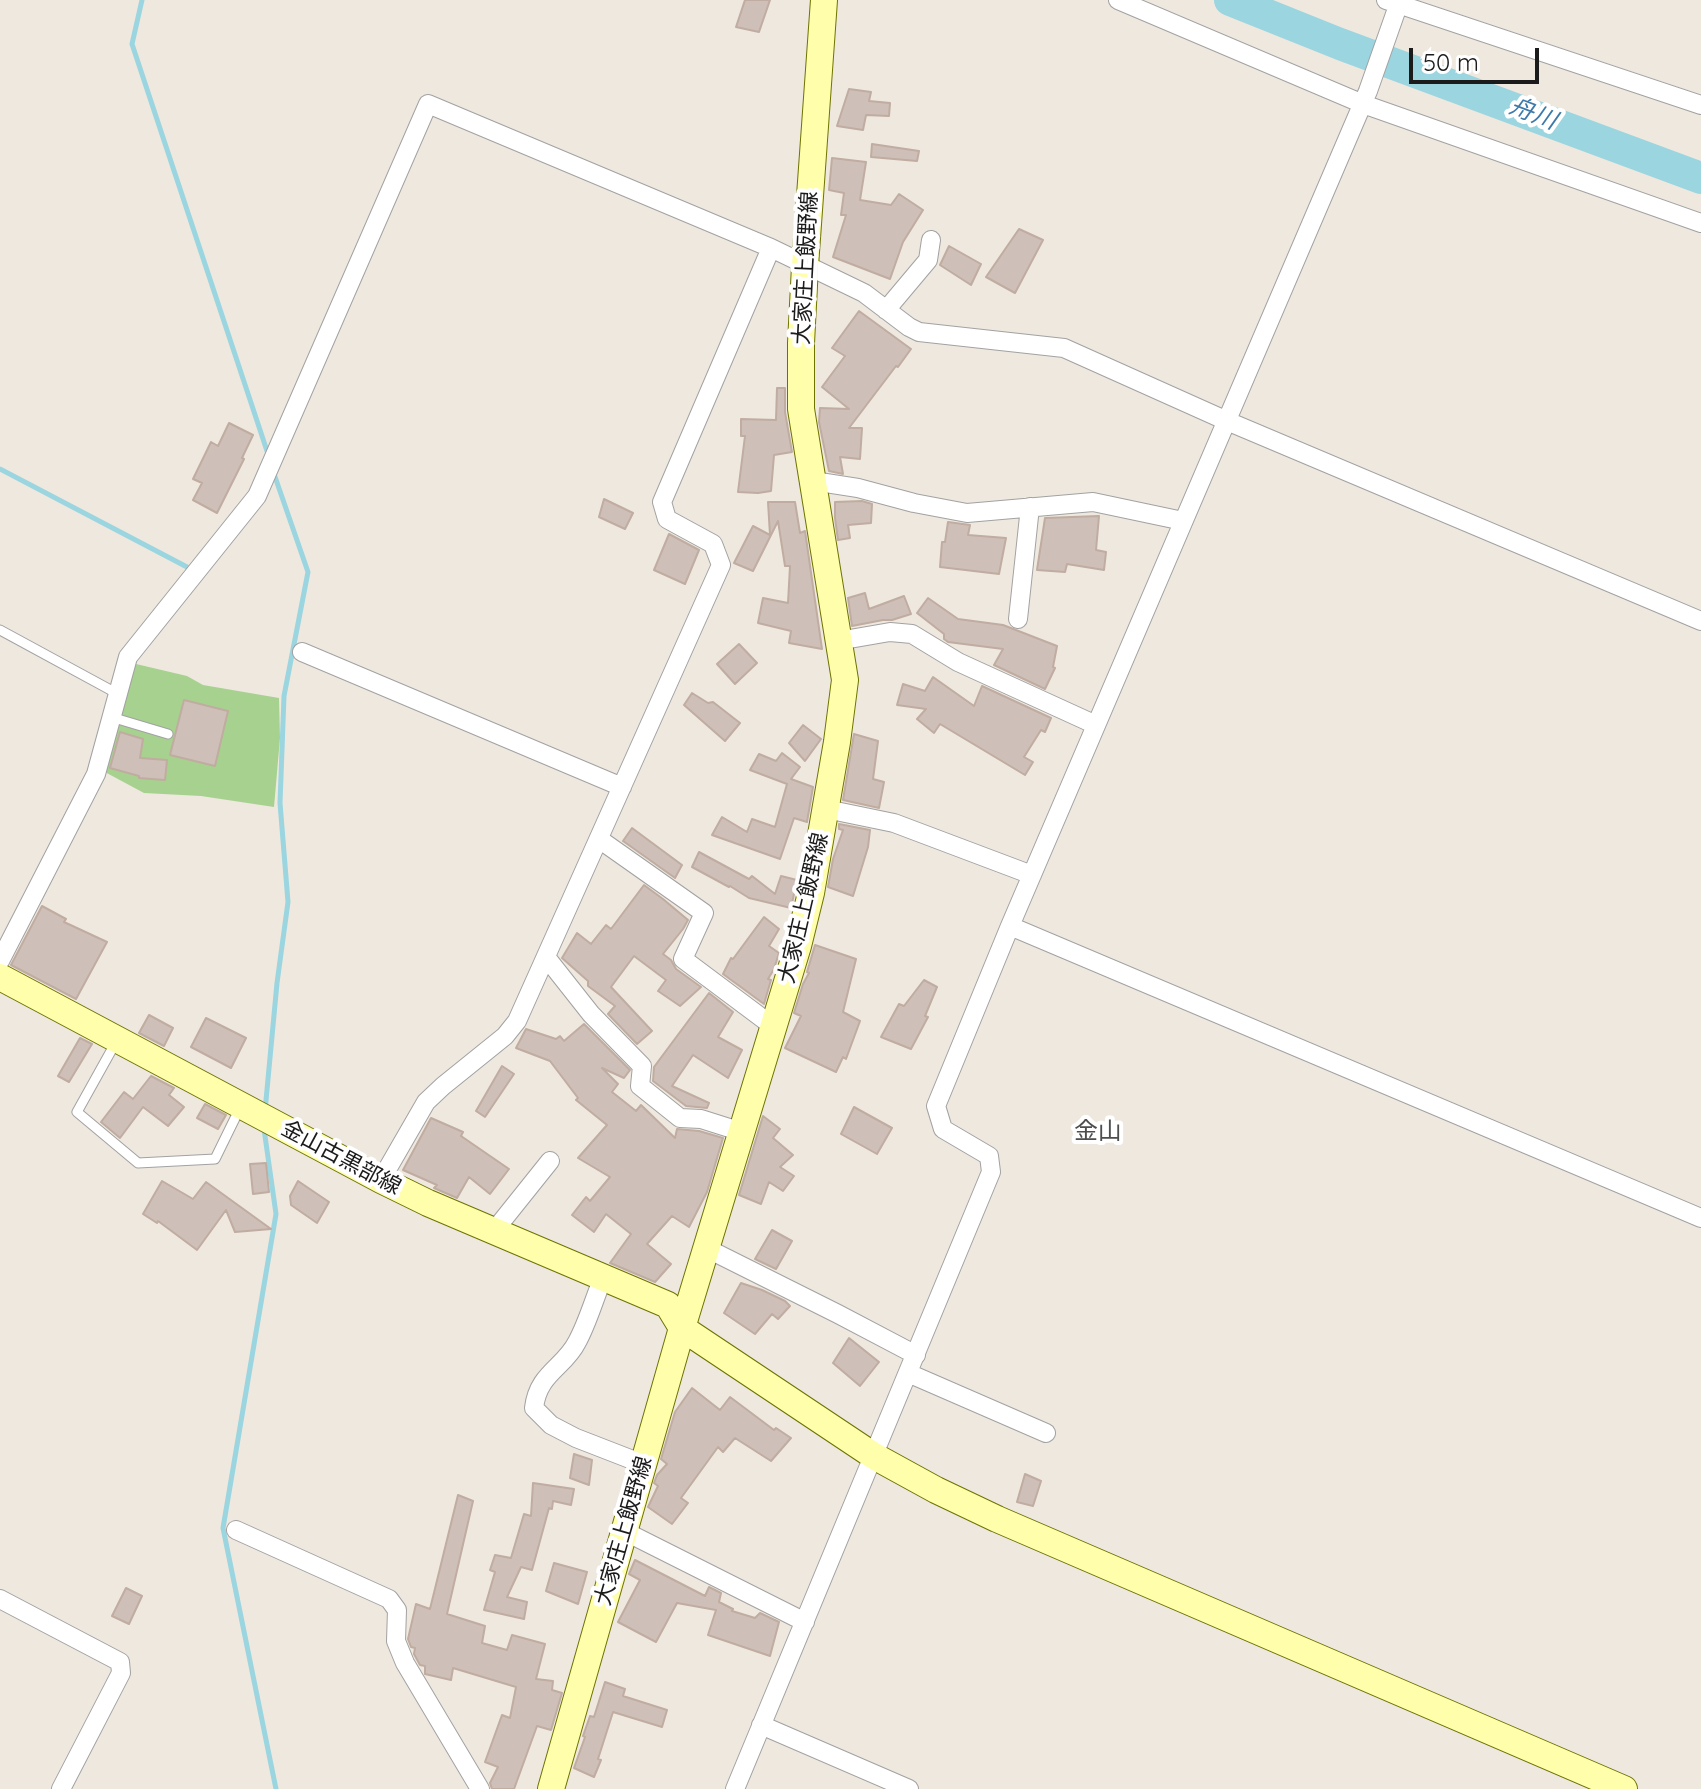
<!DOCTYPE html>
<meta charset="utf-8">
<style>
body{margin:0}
#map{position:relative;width:1701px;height:1789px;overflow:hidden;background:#eee8df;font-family:Quicksand,sans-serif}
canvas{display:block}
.scale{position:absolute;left:1409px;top:48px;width:130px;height:36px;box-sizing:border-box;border:4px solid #1b1b1b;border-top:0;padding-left:10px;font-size:24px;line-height:28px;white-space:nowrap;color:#1b1b1b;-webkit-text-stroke:6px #fff;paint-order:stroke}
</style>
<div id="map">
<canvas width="1701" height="1789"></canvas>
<div class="scale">50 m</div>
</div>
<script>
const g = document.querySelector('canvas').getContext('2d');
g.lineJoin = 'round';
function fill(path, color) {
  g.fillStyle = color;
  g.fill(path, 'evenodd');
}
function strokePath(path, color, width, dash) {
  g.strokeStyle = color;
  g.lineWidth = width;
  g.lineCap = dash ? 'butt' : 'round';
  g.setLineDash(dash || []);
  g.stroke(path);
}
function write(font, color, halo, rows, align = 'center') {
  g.font = font + ' Quicksand,"Noto Sans JP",sans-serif';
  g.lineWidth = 8;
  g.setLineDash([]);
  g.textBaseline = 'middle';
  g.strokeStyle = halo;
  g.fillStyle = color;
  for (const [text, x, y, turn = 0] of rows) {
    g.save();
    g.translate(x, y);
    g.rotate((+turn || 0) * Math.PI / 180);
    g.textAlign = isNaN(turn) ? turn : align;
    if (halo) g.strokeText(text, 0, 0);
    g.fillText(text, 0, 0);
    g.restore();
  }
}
const forest = new Path2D(`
 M136,664l51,12 16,9 76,13 1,40 -6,69 -73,-11 -57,-3 -41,-22z`);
const stream = new Path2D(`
 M142,0l-10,44 137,413
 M0,469l187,98
 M265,1111l12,-128 11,-81 -8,-99 4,-107 24,-124 -35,-101
 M264,1129l12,85 -53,314 53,261`);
const river = new Path2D(`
 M1230,0l110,44 361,134`);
const building = new Path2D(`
 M745,0h25l-11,32 -23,-5z
 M849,89l22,3 -2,9 21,2 -1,13 -23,-1 -3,15 -26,-4z
 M872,144l47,7 -2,10 -46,-4z
 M832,158l34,4 -6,38 31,5 8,-11 24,16 -20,32 -13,37 -57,-22 13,-42h-5l3,-22 -15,-3z
 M1019,229l24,11 -28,53 -29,-16z
 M949,246l32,18 -10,21 -31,-20z
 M859,311l52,38 -13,18 -2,-1 -47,62h13l-2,31 -20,-2 3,17 -14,-3 -10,-49 1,-14 29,1 -27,-22 23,-31 -13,-8z
 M777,388h8v24l7,40 -18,3 -3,36 -13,2 -20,-1 7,-56h-4v-17l35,1z
 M229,423l24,12 -11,23 2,1 -27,54 -24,-13 9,-17 -9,-4 18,-37 7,4z
 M604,499l29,14 -8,16 -26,-12z
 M862,501l10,3 -1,19 -23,2 2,13 -12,2 -3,-22v-16z
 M768,502h27l5,31 5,-2 17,118 -33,-6 2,-12 -33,-8 5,-25 25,5 2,-37h-5l-7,-45 -25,50 -19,-8 19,-37 17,9z
 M1099,516l-3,34 10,2 -2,18 -37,-6 -2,8 -28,-2 8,-52z
 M948,522l22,3 -2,10 38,3 -7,36 -59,-7 2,-25h3z
 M669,534l30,16 -14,34 -31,-14z
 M865,593l4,16 35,-13 7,18 -19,6h-9l-31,6 -4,-28z
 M928,598l30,21 45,6 54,21 -4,21 2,1 -10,21 -51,-24 9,-16 -55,-7 -4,-3v-5l-27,-21z
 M739,644l18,19 -22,21 -18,-20z
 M933,677l41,29 8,-20 69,32 -6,14 -4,-2 -17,27 9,5 -8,13 -85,-51 -6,9 -17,-14 9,-10 -29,-4 6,-21 22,7z
 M692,693l16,10 5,-1 27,21 -15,18 -41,-36z
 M184,700l44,11 -13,55 -45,-11z
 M803,725l18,14 -16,22 -16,-18z
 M120,732l23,7 -3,19 27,2 -2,20 -26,-2v-2l-29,-8z
 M854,734l24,7 -5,38 11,3 -5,26 -36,-8z
 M782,753l18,14 -9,12 22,8 -6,35 -13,-4 -14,41 -68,-24 10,-18 25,15 5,-13 23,8 12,-43 -37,-14 9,-16 17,7z
 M839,824l31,6 -2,17 -15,49 -25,-9 5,-28 10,-29 -4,-1z
 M632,828l50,37 -7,13 -52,-37z
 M699,852l50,27 3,-3 23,18 6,-18 16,4 -6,28 -42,-10 -19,-12 -1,1 -37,-20z
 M644,885l19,14 25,21 -5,9 -20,25 8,6 5,9 25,18 -21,19 -22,-15 8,-11 -32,-24 -23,31 41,44 -15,13 -29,-30 7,-8 -27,-20v-5l-26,-23 15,-25 14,11 15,-19 5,4z
 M42,906l24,13 -2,3 43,20 -31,57 -65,-34z
 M764,917l15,12 -10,17 10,7 -5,16 -6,10 3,1 -7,24 -41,-30 8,-16 2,1z
 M815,945l41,14 -13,53 17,9 -14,38 -3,-2 -7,15 -51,-24 16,-32 -7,-3 9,-29 6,-11 -2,-1z
 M924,980l13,7 -12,29 3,1 -17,32 -30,-12 18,-33 5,2z
 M709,993l24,19 -15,25 24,13 -14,28 -35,-23 -21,31 37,17 -2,5 -21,-2 -33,-25 1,-14z
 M149,1015l24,13 -9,18 -25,-13z
 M206,1018l40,20 -15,30 -40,-21z
 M584,1024l46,46 -6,8 -22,-10 16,16 -6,8 24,19 5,-6 34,33 2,-9 22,2 24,7 -16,54 -18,35 -17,-11 -25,28 24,20 -16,18 -45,-19 21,-29 -25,-20 -12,18 -22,-17 14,-18 4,4 20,-24 -32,-19 29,-33 -31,-25 2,-2 -28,-37 -34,-13 10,-19 30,10 4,-3 4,5z
 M80,1038l12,6 -23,38 -11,-6z
 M502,1066l12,8 -29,43 -9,-6z
 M151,1076l23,12 -5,7 15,12 -16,19 -25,-19 -23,31 -19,-16 23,-30 9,7z
 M205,1104l21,11 -8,14 -21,-11z
 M854,1107l38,21 -15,26 -36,-20z
 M763,1116l17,13 -7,9 20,17 -13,12 14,9 -11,15 -14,-9 -8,22 -22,-9z
 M431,1118l32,14 -2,4 48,33 -19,25 -21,-17 -12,21 -23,-10 3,-3 -34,-15z
 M266,1163l3,29 -16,2 -3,-30z
 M162,1181l31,18 13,-17 65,47 -36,3 -9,-22 -29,40 -39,-29 -1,2 -14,-9z
 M298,1181l31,21 -12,21 -26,-18 -1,-9z
 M772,1230l20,11 -16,28 -21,-10z
 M741,1283l21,7 23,11 5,5 -12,13 -6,-5 -17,20 -31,-21z
 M849,1338l30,24 -19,24 -27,-23z
 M692,1388l28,22 10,-13 44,33 2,-2 15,10 -20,23 -36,-23 -12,14 -5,-5 -37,51 7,5 -16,21 -24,-17 10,-21 -4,-3 3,-8 10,-11 -6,-5 14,-47z
 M574,1454l18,6 -3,25 -19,-7z
 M1025,1474l16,7 -8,25 -16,-4z
 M533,1483l41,6 -3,16 -18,-4 -1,8 -3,-1 -17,62 -11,-3 -14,30 20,5 -3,17 -40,-9 11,-38 -5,-2 5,-15 16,3 13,-44 7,2z
 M458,1495l15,6 -26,113 38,12 -3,17 25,7 5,-15 33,9 -9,35 17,2 -1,9 10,3 -11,37 -14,-4 -23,63h-22l-2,-6 8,-16 -13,-5 17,-47 8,3 6,-31 -63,-19 -2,12 -26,-6v-8l-5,-1 -6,-11 1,-6 -4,-1 -3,-8 8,-35 14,5z
 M635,1560l70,36 4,-9 12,6 -2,9 14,7 -1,2 23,7 5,-5 19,9 -9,34 -62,-21 8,-25 -39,-7 -21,39 -38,-20 22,-42 -11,-6z
 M554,1563l33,9 -9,32 -32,-13z
 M126,1588l16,8 -13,28 -17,-8z
 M605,1682l20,7 -2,7 44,14 -5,17 -49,-15 -15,47 3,1 -7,17 -20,-9 11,-31 -2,-1 7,-20 4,1z`);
const lane = new Path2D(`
 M0,630l118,64
 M111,717l57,17
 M116,1042l-39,70 61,51 77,-4 25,-51`);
const street = new Path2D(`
 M1118,0l245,104 338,119
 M1386,0l315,105
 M886,310l42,-50 3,-20
 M813,481l45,7 56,15 53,10 126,-11 90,19
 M1018,619l12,-112
 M838,641l52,-9 22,2 46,28 138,63
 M302,652l320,135
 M826,809l68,14 138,52
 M599,839l105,74 -21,46 91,68
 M1010,926l691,292
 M546,957l45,57 51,52 -2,20 40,32 21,1 41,13
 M0,961l96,-187 32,-117 129,-161 171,-392 343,144 93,45 45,34 10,5 145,16 163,73 474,200
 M381,1180l45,-78 17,-16 62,-50 12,-15 204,-456 -8,-21 -46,-25 -5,-17 109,-254
 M494,1231l56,-70
 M706,1248l132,66 78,41
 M603,1278c-9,21 -15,44 -26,64 -13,26 -39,31 -43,66l17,17 25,13 67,26
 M908,1373l138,60
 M236,1530l153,69 8,11 -1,31 9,22 75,126
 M624,1531l181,91
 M0,1599l120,63 1,11 -60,116
 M761,1725l148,64
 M735,1789l256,-617 -2,-16 -46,-27 -7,-23 74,-180 358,-835 32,-91`);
const secondary = new Path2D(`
 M0,977l381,203 47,23 240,102 14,23 192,128 62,34 61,29 627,270
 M551,1789l131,-461 116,-382 13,-53 11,-64 15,-87 8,-62 -44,-271v-66l4,-77 19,-266`);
const streetNames = [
 ["大家庄上飯野線",806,268,-87],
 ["大家庄上飯野線",804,908,-77],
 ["金山古黒部線",341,1158,28],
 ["大家庄上飯野線",624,1531,-74]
];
const waterNames = [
 ["舟川",1533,114,21]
];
const neighbourhoodNames = [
 ["金山",1098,1132]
];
fill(forest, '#a7d18f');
strokePath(stream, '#9ad5e0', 5);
strokePath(river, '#9ad5e0', 32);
fill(building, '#cec0b8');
strokePath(building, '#c0aca0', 2);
strokePath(lane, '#a2a2a2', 11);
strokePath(street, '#a2a2a2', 20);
strokePath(secondary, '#6e7300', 28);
strokePath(lane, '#fff', 9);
strokePath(street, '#fff', 18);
strokePath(secondary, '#fffeab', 26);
write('22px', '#1b1b1b', '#fff', streetNames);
write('italic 24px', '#3e7aa9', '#fff', waterNames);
write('24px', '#4e4e4e', '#fff', neighbourhoodNames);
</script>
